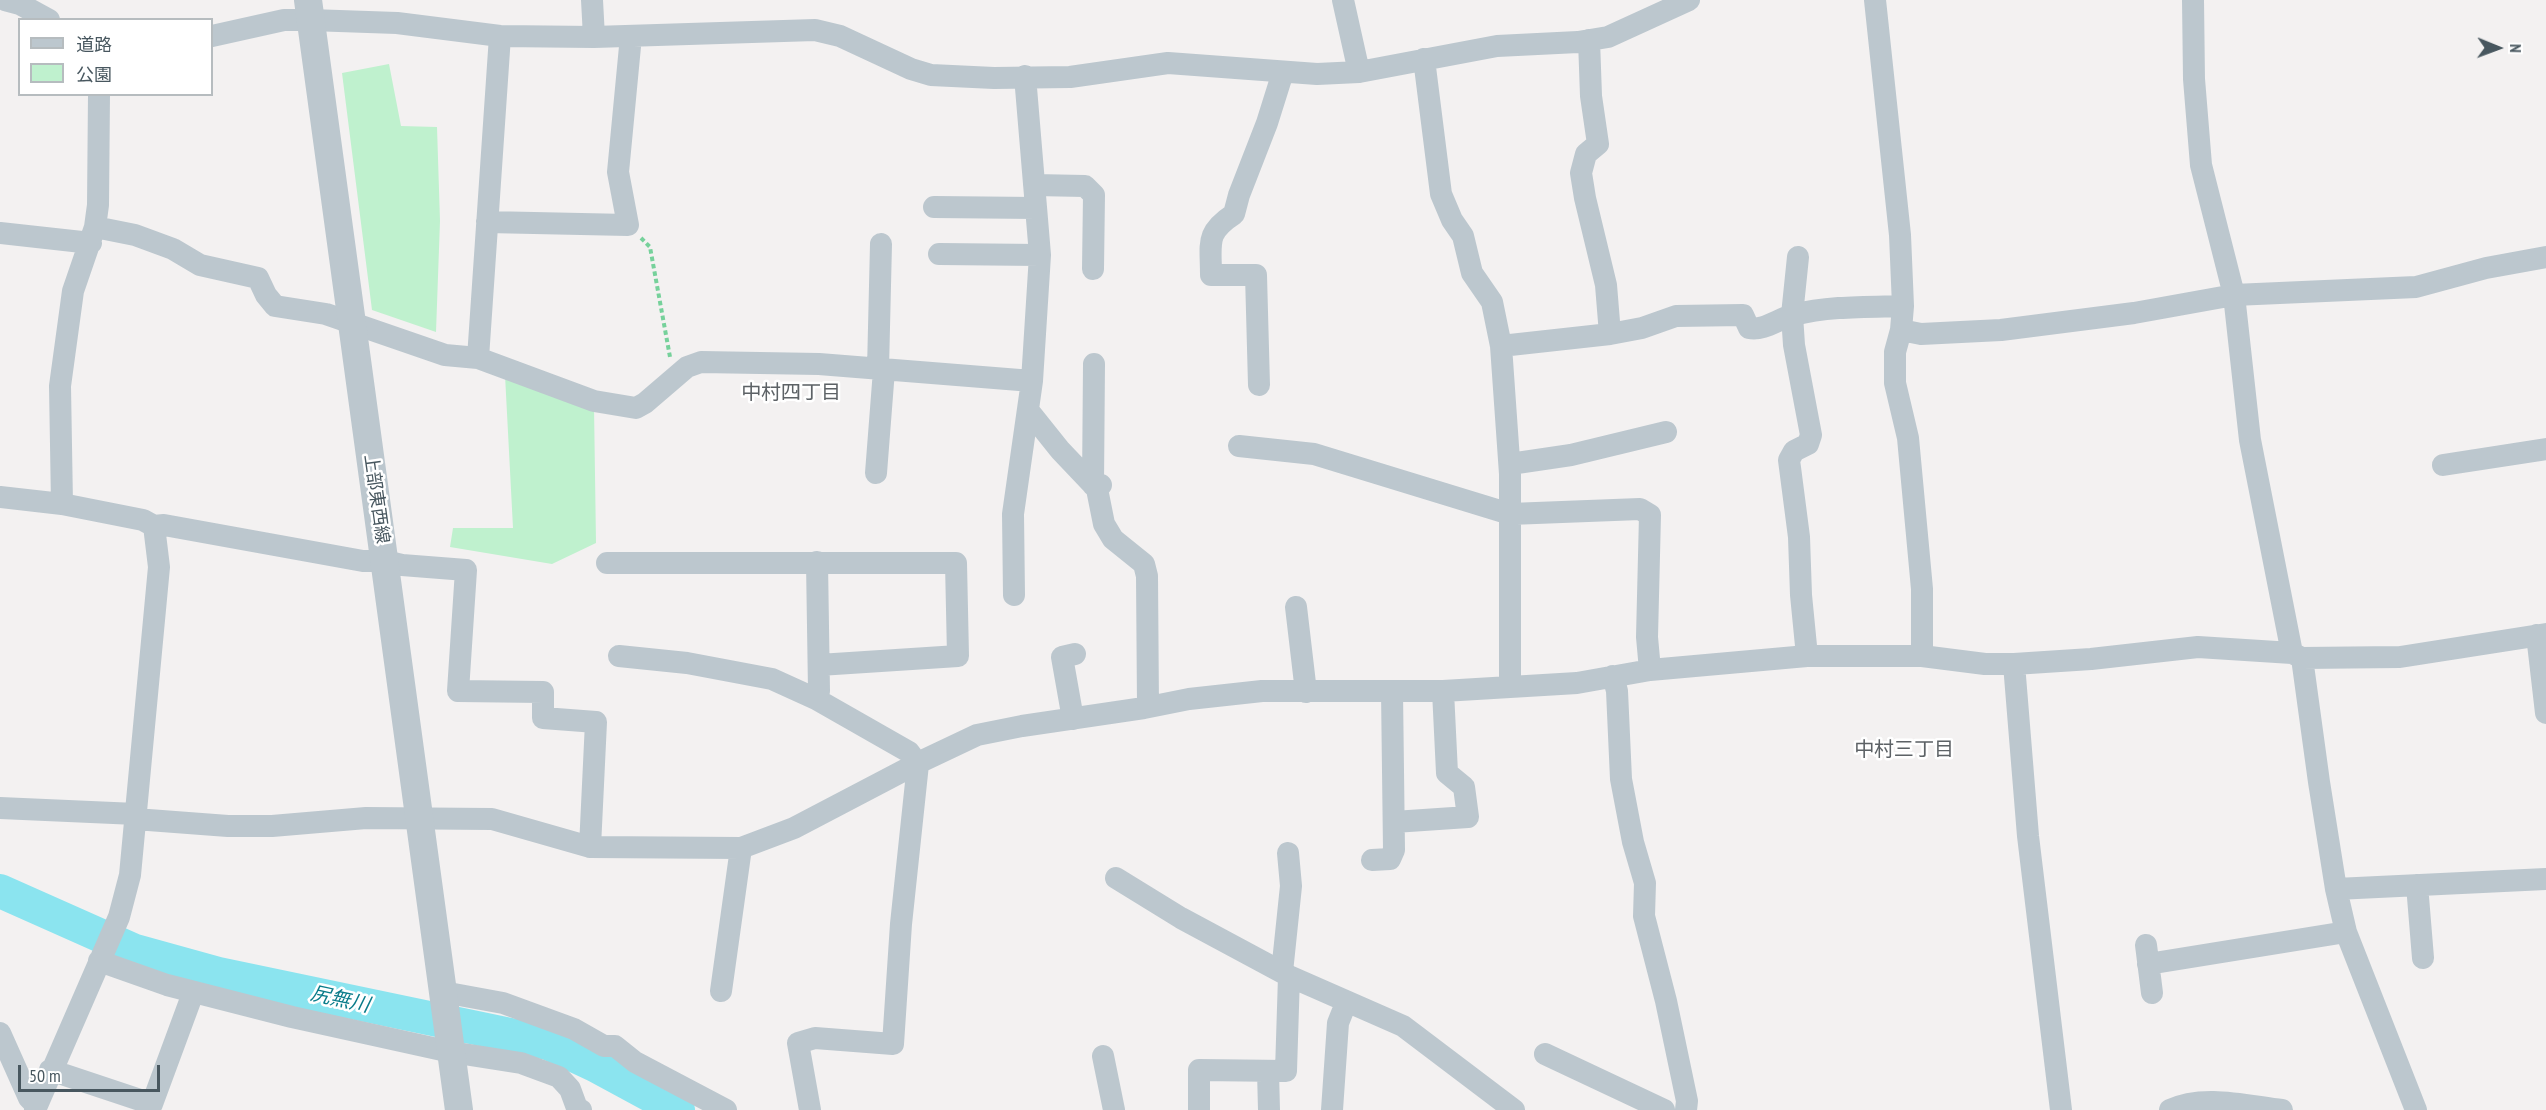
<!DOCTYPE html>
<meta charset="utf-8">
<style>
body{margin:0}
#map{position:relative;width:2546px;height:1110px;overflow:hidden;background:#f3f1f1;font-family:"PT Sans Narrow","Noto Sans JP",sans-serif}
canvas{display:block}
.legend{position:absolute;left:18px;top:18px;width:195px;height:78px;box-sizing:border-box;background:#fff;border:2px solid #b6bcbf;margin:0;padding:8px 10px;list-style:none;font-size:18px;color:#48575f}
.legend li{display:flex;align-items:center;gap:12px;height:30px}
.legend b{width:30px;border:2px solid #b6bcbf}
.north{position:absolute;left:2468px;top:18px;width:60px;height:60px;-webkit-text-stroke:4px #fff;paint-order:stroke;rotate:91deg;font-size:16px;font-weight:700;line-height:24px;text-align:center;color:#48575f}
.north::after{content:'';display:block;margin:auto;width:21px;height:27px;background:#48575f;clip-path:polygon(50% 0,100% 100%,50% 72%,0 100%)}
.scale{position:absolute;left:18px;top:1065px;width:142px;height:27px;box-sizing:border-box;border:3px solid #48575f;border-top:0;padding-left:8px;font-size:18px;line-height:21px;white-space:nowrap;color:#48575f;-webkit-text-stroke:4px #fff;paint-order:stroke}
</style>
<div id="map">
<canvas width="2546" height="1110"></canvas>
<ul class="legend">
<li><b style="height:8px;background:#bcc7ce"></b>道路</li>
<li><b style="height:16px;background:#bff1ce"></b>公園</li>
</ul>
<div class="north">N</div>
<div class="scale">50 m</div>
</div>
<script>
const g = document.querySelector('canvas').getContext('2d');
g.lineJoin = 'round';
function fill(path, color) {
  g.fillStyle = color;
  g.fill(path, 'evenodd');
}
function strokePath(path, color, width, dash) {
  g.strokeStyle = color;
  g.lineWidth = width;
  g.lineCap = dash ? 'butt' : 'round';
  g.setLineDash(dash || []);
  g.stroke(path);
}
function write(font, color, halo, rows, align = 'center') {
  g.font = font + ' "PT Sans Narrow","Noto Sans JP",sans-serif';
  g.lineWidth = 5;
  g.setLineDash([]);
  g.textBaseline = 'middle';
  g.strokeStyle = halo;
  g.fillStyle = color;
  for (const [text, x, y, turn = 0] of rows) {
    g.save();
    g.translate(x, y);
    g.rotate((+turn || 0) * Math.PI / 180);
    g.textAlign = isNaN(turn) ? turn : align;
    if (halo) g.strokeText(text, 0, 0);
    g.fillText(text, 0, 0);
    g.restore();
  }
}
const green = new Path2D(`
 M389,64l12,62 36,1 3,94 -4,111 -64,-22 -30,-237z
 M505,375l89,31 2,137 -44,21 -102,-17 3,-19h60z`);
const river = new Path2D(`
 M0,891l135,60 83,23 330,69 47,22 83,45`);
const path = new Path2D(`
 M641,238l9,9 20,110`);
const minor = new Path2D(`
 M5,0l15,4 29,16
 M592,0l2,37
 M1343,0l16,72
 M1875,0l25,235 3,71 -2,24 -6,22v31l13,55 14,151v67
 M2193,0l1,79 7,86 33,130 16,145 42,213
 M212,36l72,-16h26l87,3 103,13 94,1 221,-7 25,6 71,33 20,6 63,3 76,-1 98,-14 149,11 42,-2 138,-26 81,-4 30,-5 81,-37
 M1589,40l2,56 7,48 -12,10 -5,19 4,25 21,87 4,49
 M1424,59l17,135 11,26 11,16 9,37 20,29 9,44 9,128v211
 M1034,185l51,1 9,9 -1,74
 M934,207l102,1
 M487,222l141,3 -10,-53 13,-136
 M95,227l40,8 38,14 27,16 58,13 8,17 9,11 51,8 119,41 33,3 116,43 42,7 9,-5 42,-36 14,-5 118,2 213,17
 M0,233l91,10
 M939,254l101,1
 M1798,257l-6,58 2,30 17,90 -3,9 -14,7 -5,9 10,77 2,58 6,61
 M1901,330l20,4 80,-4 133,-17 100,-18 182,-8 70,-19 60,-11
 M1501,346l109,-12 32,-6 34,-12 67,-1 6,13c15,3 29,-9 44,-13 36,-9 73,-8 110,-9
 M478,358l22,-322
 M1094,364l-1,121h8
 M878,369l3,-125
 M1259,385l-3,-110h-45c0,-32 -6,-42 23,-61l5,-19 28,-72 16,-51
 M1028,410l32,40 37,39 7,35 9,15 31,25 3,12 1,131
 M1239,446l75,8 196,60 130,-5 10,6 -3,122 3,33
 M1510,464l61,-9 95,-23
 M2443,465l103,-16
 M876,473l8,-103
 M0,497l62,7 81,16 11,6 5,41 -29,308 -11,42 -84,193
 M62,504l-2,-118 13,-95 22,-64 3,-22 1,-111
 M154,526l10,-1 199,36h22l17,4 64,5 -8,121 85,1v26l53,4 -6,125
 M607,563h349l2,93 -139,9
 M1014,595l-1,-81 19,-133 8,-126 -15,-179
 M1296,607l10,85
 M2537,635l9,78
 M619,656l68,7 85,16 44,20 93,53 9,12 -17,160 -8,120 -78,-6 -17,5 12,67
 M2302,658l17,124 17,107 10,43 70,178
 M2014,664l14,172 33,274
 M1613,676l4,15 4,88 12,63 12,41 -1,33 22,85 21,100 -1,9
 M816,699l3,-8 -2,-129
 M1073,719l-11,-62 13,-3
 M0,808l136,6
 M135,819l93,7h44l94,-8 126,1 98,28 151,1 53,-20 126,-66 57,-27 45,-9 122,-18 45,-9 73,-8h181l134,-8 73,-13 157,-14h115l63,8h29l77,-5 107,-12 94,6 10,5 98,-1 146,-23
 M1394,822l74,-5 -4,-30 -17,-14 -4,-82
 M1372,860l18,-1 4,-9 -2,-159
 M1116,878l65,40 108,58 114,50 111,84
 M2417,885l6,73
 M2336,889l210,-10
 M2146,945l6,48
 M99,961l68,24 125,32 159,35 70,11 38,14 11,12 7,19 4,2
 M2148,964l198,-32
 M1282,972l9,-86 -3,-33
 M721,991l20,-143
 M443,992l60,11 71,26 30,17h11l20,16 91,48
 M0,1033l29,65 7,7
 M1545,1054l119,56
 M1103,1056l11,54
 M50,1070l102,34 41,-111
 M1268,1071l1,39
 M1199,1110v-40l87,1 3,-95
 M1332,1110l6,-87 8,-20
 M2170,1110c33,-16 77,-4 112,0`);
const tertiary = new Path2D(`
 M308,0l151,1110`);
const streetNames = [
 ["上部東西線",376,499,82]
];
const neighbourhoodNames = [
 ["中村四丁目",791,393],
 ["中村三丁目",1904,750]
];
const waterNames = [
 ["尻無川",340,1000,12]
];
fill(green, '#bff1ce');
strokePath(river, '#8be4ef', 34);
strokePath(path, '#76d19b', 4, [4.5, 3]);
strokePath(minor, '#bcc7ce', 22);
strokePath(tertiary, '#bcc7ce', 28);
write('18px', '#48575f', '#fff', streetNames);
write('20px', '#5d6266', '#fff', neighbourhoodNames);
write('italic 20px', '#0a7c8a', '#fff', waterNames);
</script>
